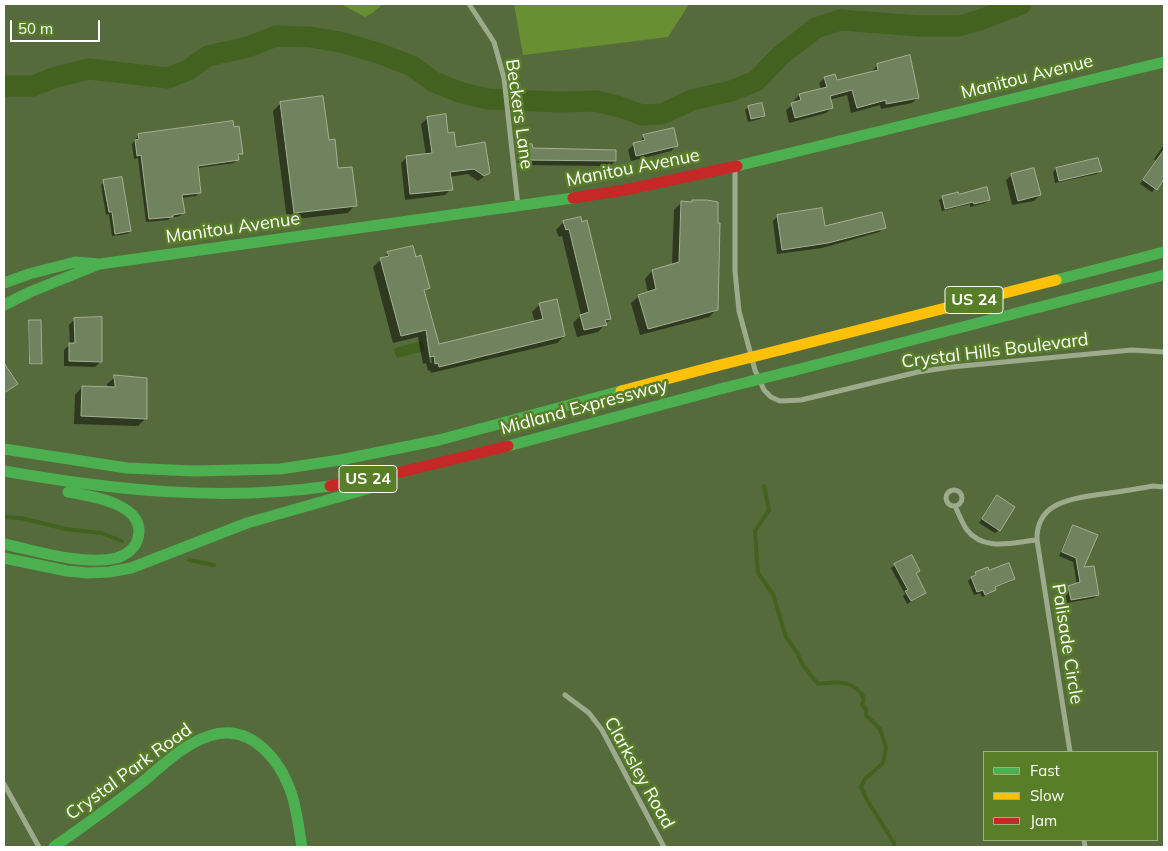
<!DOCTYPE html>
<style>
body{margin:0}
#map{position:relative;width:1168px;height:851px;overflow:hidden;background:#566b3c;font-family:Mulish,sans-serif}
canvas{display:block}
.frame{position:absolute;inset:0;border:5px solid #fff;pointer-events:none}
.legend{position:absolute;left:983px;top:751px;width:175px;height:90px;box-sizing:border-box;background:#587f28;border:1px solid #9bb27e;margin:0;padding:6px 9px;list-style:none;font-size:15px;color:#fff}
.legend li{display:flex;align-items:center;gap:10px;height:25px}
.legend b{width:25px;border:1px solid #9bb27e}
.scale{position:absolute;left:10px;top:20px;width:90px;height:22px;box-sizing:border-box;border:2px solid #fff;border-top:0;padding-left:6px;font-size:15px;line-height:18px;white-space:nowrap;color:#fff;-webkit-text-stroke:4px #587f28;paint-order:stroke}
</style>
<div id="map">
<canvas width="1168" height="851"></canvas>
<div class="frame"></div>
<ul class="legend">
<li><b style="height:6px;background:#4caf50"></b>Fast</li>
<li><b style="height:6px;background:#ffc107"></b>Slow</li>
<li><b style="height:6px;background:#c62828"></b>Jam</li>
</ul>
<div class="scale">50 m</div>
</div>
<script>
const g = document.querySelector('canvas').getContext('2d');
g.lineJoin = 'round';
function fill(path, color) {
  g.fillStyle = color;
  g.fill(path, 'evenodd');
}
function strokePath(path, color, width, dash) {
  g.strokeStyle = color;
  g.lineWidth = width;
  g.lineCap = dash ? 'butt' : 'round';
  g.setLineDash(dash || []);
  g.stroke(path);
}
function write(font, color, halo, rows, align = 'center') {
  g.font = font + ' Mulish,sans-serif';
  g.lineWidth = 5;
  g.setLineDash([]);
  g.textBaseline = 'middle';
  g.strokeStyle = halo;
  g.fillStyle = color;
  for (const [text, x, y, turn = 0] of rows) {
    g.save();
    g.translate(x, y);
    g.rotate((+turn || 0) * Math.PI / 180);
    g.textAlign = isNaN(turn) ? turn : align;
    if (halo) g.strokeText(text, 0, 0);
    g.fillText(text, 0, 0);
    g.restore();
  }
}
const green = new Path2D(`
 M341,4h42l-11,9 -7,4z
 M514,4h175l-21,33 -145,18z`);
const water = new Path2D(`
 M422,341l3,10 -28,7 -3,-9 5,-2z`);
const shadow = new Path2D(`
 M878,65l40,32 -6,6 -31,6 -1,-4 -29,8 -4,-18 -18,5 3,8 -6,5 -37,10 -3,-13 9,-7 -1,-2 5,-6 22,-6 -2,-6 6,-5 11,3 37,-9 -1,-1z
 M281,103l47,39 9,28 18,35 -7,8 -61,7 -14,-109z
 M749,107l15,9 -4,3 -12,3 -3,-12z
 M428,118l19,16 8,14 34,25 -11,8 -10,-7 -19,3 2,12 -6,6 -40,5 -4,-37 6,-6 19,-2 -5,-31z
 M138,136l103,17 -7,10 -37,5 3,24 -4,4 -15,2 2,15 -3,3 -10,2 -2,2 -22,2 -8,-64 -4,1 -2,-15z
 M644,136l33,9 -6,6 -40,10 -3,-11 6,-6 5,-1z
 M1164,145v23l-4,6 4,3 -12,15 -12,-8 16,-23 -2,-2z
 M522,147l10,2 83,12 -5,5 -92,-1 -1,-12z
 M1098,160l2,11 -3,3 -42,9 -2,-11 3,-3z
 M1012,175l28,20 -6,6 -22,4 -6,-25z
 M104,182l26,49 -3,3 -15,2 -3,-22 -3,1 -5,-30z
 M958,195l31,5 -4,3 -15,4v-3l-28,7 -3,-11 4,-3z
 M707,201l10,108 -8,8 -69,18 -9,-32 8,-7 9,-3 -3,-14 7,-8 20,-6 2,-55 7,-7z
 M778,216l46,12 60,-1 -5,5 -57,16 -45,6 -4,-33z
 M564,222l17,1 29,96 -12,13 -21,5 -4,-14 8,-8 -19,-79 -3,1 -3,-7z
 M388,253l40,35 -5,4 15,53 97,-23 -3,-10 8,-8 24,32 -7,7 -126,30 -1,-3 -2,1 -2,-8 -3,1 -5,-27 -25,6 -20,-76zM426,337l3,6 3,20h-2z
 M75,319l25,43 -5,5 -31,-1v-16l6,-6 -1,-19z
 M29,321l12,43 -1,1h-11l-1,-43z
 M115,377l31,41 -8,8 -64,-2 1,-29 7,-8 25,1v-4z
 M994,500l5,30 -4,3 -16,-10z
 M1074,526l8,43 16,26 -4,3 -27,5 -2,-12 4,-4 8,-2 -4,-23 -14,-6 11,-26z
 M895,565l24,6 -4,3 10,19 -4,3 -14,8 -4,-8 2,-2 -14,-26z
 M989,572l25,6 -4,4 -16,6 1,2 -4,3 -9,4 -2,-4 -6,2 -6,-14 8,-8z`);
const stream = new Path2D(`
 M764,486l5,24 -14,21 3,42 15,21 13,43 12,17 4,10 16,20c14,-2 31,-4 41,7 5,5 6,8 3,14l4,4v6l14,14 6,18 -3,16 -18,16 -4,8 6,13 27,43v4
 M4,517l17,1 45,11 35,4 21,8
 M189,560l25,5`);
const river = new Path2D(`
 M4,86h29l23,-9 33,-8 79,9 20,-8 20,-14 40,-9 28,-11 34,1 30,5 38,11 34,13 22,16 28,11 26,6 71,3 37,-1 24,6 22,8 20,-1 30,-14 39,-9 25,-10 25,-26 35,-27 24,-8 80,6h39l21,-6 41,-16`);
const building = new Path2D(`
 M910,55l9,43 -33,6v-4l-29,8 -5,-18 -22,6 3,12 -38,10 -4,-15 10,-3 -2,-6 28,-7 -3,-10 11,-3 2,6 41,-10 -1,-6z
 M323,96l6,44 6,-1 3,29 14,-1 5,39 -63,7 -14,-111z
 M762,103l3,13 -14,3 -3,-13z
 M446,114l2,19 6,-1 2,15 29,-5 5,31 -6,3 -10,-7 -24,3 3,18 -43,4 -4,-38 26,-3 -5,-36z
 M233,121l1,6 5,-1 4,28h-5l1,6 -41,6 3,27 -19,2 3,18 -12,2v2l-24,2 -8,-64 -4,1 -2,-16 4,-1 -1,-5z
 M674,128l4,18 -42,10 -3,-13 12,-3 -2,-5z
 M532,144l1,4 83,2v11l-93,-1 -1,-14z
 M1164,150v29l-7,11 -14,-10z
 M1098,158l4,13 -43,10 -3,-13z
 M1034,168l7,27 -23,6 -7,-27z
 M122,177l9,54 -16,3 -3,-22h-3l-6,-32z
 M987,187l3,13 -16,4 -1,-2 -28,7 -3,-13 16,-4 1,2z
 M692,200h15l11,2v21h2l-2,87 -70,19 -10,-34 18,-6 -4,-19 27,-8 2,-61 11,1z
 M822,208l3,18 57,-14 4,16 -58,15 -46,7 -5,-35z
 M581,217l1,5 5,-2 24,99 -6,1 2,5 -23,5 -4,-15 9,-3 -20,-83 -3,1 -3,-9z
 M413,246l3,11 5,-2 9,33 -6,2 15,54 104,-25 -4,-16 18,-4 8,37 -126,31 -1,-4 -3,1 -1,-8 -4,1 -4,-27 -25,6 -21,-78 9,-2 -2,-4z
 M102,317v45l-33,-1v-18h6l-1,-25z
 M29,320h12l1,44h-12z
 M4,363l14,21 -14,9z
 M114,375l33,3v41l-66,-3 1,-30 33,1z
 M997,495l18,12 -15,24 -18,-12z
 M1073,525l25,10 -14,32 10,-1 5,29 -28,5 -3,-14 12,-4 -4,-24 -14,-6z
 M912,555l8,16 -4,2 10,20 -15,8 -6,-10 3,-1 -14,-26z
 M1009,563l6,16 -20,8 1,3 -11,5 -2,-5 -6,2 -6,-15 5,-2 -1,-3 13,-5 1,3z`);
const street = new Path2D(`
 M469,4l25,38 10,36 14,128
 M735,166v105l4,40 16,59 9,20 7,7 9,4 21,-1 117,-28 33,-5 181,-17 32,2
 M946 498a8 8 0 1 1 16 0a8 8 0 1 1-16 0Z
 M955,506c4,8 7,17 12,24 17,22 47,12 70,10
 M565,695l24,18 13,17 62,117
 M1070,752l-33,-212c-1,-39 36,-41 65,-46 17,-2 34,-5 51,-8l11,1
 M4,784l35,63
 M1084,840l1,7`);
const fast = new Path2D(`
 M737,166l427,-104
 M1056,280l108,-28
 M4,283l25,-9 46,-12 25,2 473,-66
 M4,283l3,-1
 M4,305l26,-13 67,-27
 M792,371l372,-96
 M508,446l216,-58
 M4,449l123,19 67,3 86,-2 60,-9 99,-20 182,-49
 M4,471c108,19 217,31 326,15
 M4,544c33,7 79,22 113,14 9,-3 19,-10 21,-20 9,-34 -47,-42 -70,-46
 M4,558l63,13 21,2 21,-1 22,-4 116,-45 137,-39
 M54,847c29,-21 58,-41 86,-63 21,-17 42,-39 69,-48 41,-14 71,23 83,59 5,16 7,35 10,52`);
const slow = new Path2D(`
 M784,349l272,-69
 M621,391l95,-25`);
const jam = new Path2D(`
 M573,198l52,-8 112,-24
 M330,486l71,-14 107,-26`);
const fastBridge = new Path2D(`
 M724,388l68,-17`);
const slowBridge = new Path2D(`
 M716,366l68,-17`);
const shields = [
 [974,300,58],
 [368,479,58]
];
const shieldNames = [
 ["US 24",974,300],
 ["US 24",368,479]
];
const streetNames = [
 ["Manitou Avenue",1027,77,-14],
 ["Beckers Lane",519,114,82],
 ["Manitou Avenue",633,168,-11],
 ["Manitou Avenue",233,228,-8],
 ["Crystal Hills Boulevard",995,351,-7],
 ["Midland Expressway",584,407,-15],
 ["Palisade Circle",1067,644,81],
 ["Crystal Park Road",129,772,-36],
 ["Clarksley Road",639,773,61]
];
fill(green, '#689033');
fill(water, '#43611f');
fill(shadow, '#0007');
strokePath(stream, '#43611f', 4);
strokePath(river, '#43611f', 21);
fill(building, '#71825e');
strokePath(building, '#a4b094', 1);
strokePath(street, '#9dab8d', 5);
strokePath(fast, '#4caf50', 11);
strokePath(slow, '#ffc107', 11);
strokePath(jam, '#c62828', 11);
strokePath(fastBridge, '#4caf50', 11);
strokePath(slowBridge, '#ffc107', 11);
for (const [x, y, w] of shields) {
  const box = new Path2D();
  box.roundRect(x - w / 2, y - 13.5, w, 27, 4);
  g.fillStyle = '#587f28';
  g.fill(box);
  strokePath(box, '#fff', 1);
}
write('bold 16px', '#fff', null, shieldNames);
write('18px', '#fff', '#587f28', streetNames);
</script>
